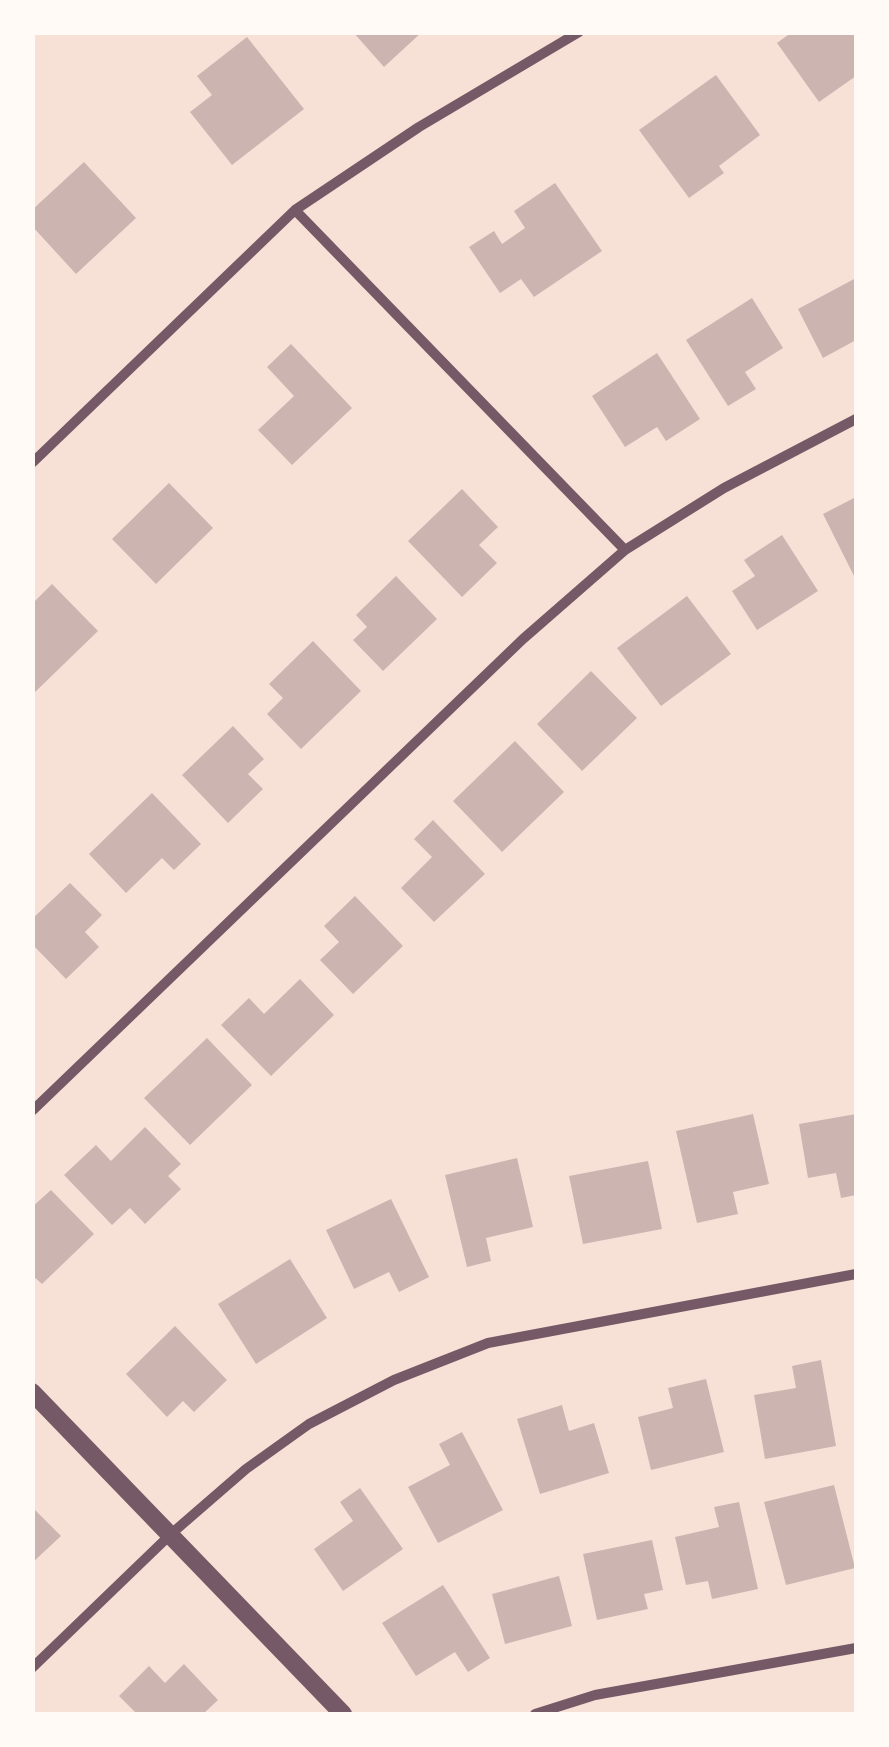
<!DOCTYPE html>
<style>
body{margin:0}
#map{position:relative;width:889px;height:1747px;overflow:hidden;background:#f7e1d7;font-family:"Asap Condensed",sans-serif}
canvas{display:block}
.frame{position:absolute;inset:0;border:35px solid #fffaf5;pointer-events:none}
</style>
<div id="map">
<canvas width="889" height="1747"></canvas>
<div class="frame"></div>
</div>
<script>
const g = document.querySelector('canvas').getContext('2d');
g.lineJoin = 'round';
function fill(path, color) {
  g.fillStyle = color;
  g.fill(path, 'evenodd');
}
function strokePath(path, color, width, dash) {
  g.strokeStyle = color;
  g.lineWidth = width;
  g.lineCap = dash ? 'butt' : 'round';
  g.setLineDash(dash || []);
  g.stroke(path);
}
const building = new Path2D(`
 M353,32h69l-38,35z
 M792,32h64v44l-37,26 -42,-59z
 M247,37l57,72 -72,56 -42,-53 22,-17 -15,-19z
 M716,75l44,60 -41,31 5,7 -35,25 -50,-68z
 M84,162l52,56 -60,56 -44,-48v-16z
 M555,183l47,68 -68,46 -13,-18 -21,14 -31,-46 25,-16 8,13 23,-16 -11,-17z
 M856,278v62l-33,18 -25,-49z
 M752,298l31,50 -38,24 11,17 -28,17 -42,-66z
 M291,344l61,64 -60,57 -34,-35 36,-34 -27,-29z
 M657,353l43,66 -34,22 -9,-14 -32,20 -33,-51z
 M169,483l44,45 -57,56 -44,-45z
 M462,489l36,38 -19,18 18,18 -35,34 -54,-56z
 M856,497v83l-33,-66z
 M782,535l36,56 -61,39 -25,-39 23,-15 -11,-16z
 M396,576l41,43 -54,52 -30,-31 14,-13 -11,-12z
 M52,584l46,47 -66,64v-91z
 M687,596l44,58 -70,52 -44,-58z
 M313,641l48,50 -60,58 -34,-35 16,-16 -14,-14z
 M591,671l46,47 -55,53 -45,-47z
 M233,726l31,33 -16,15 15,15 -35,34 -46,-48z
 M515,741l49,51 -62,60 -49,-51z
 M152,793l49,51 -27,26 -12,-12 -36,35 -37,-39z
 M433,820l52,54 -51,48 -33,-34 31,-31 -18,-18z
 M70,883l32,32 -17,17 14,15 -33,32 -34,-35v-25z
 M355,896l48,50 -50,48 -33,-34 19,-18 -15,-16z
 M300,979l34,36 -63,61 -50,-51 28,-27 15,16z
 M207,1038l45,47 -62,60 -46,-47z
 M753,1114l16,70 -36,8 5,22 -41,9 -21,-92z
 M856,1114v81l-15,3 -5,-25 -28,5 -9,-54z
 M145,1127l36,37 -13,12 13,13 -36,35 -15,-16 -18,17 -48,-50 32,-30 15,16z
 M517,1158l16,69 -47,11 5,23 -24,6 -22,-92z
 M648,1161l14,68 -79,15 -14,-68z
 M51,1190l43,44 -52,50 -10,-9v-68z
 M391,1199l38,78 -30,15 -10,-20 -35,17 -28,-59z
 M290,1259l37,59 -71,46 -38,-60z
 M175,1326l52,54 -33,32 -11,-11 -16,16 -41,-43z
 M821,1360l15,86 -71,13 -11,-64 42,-7 -4,-22z
 M706,1379l18,73 -73,18 -13,-53 35,-9 -5,-20z
 M562,1405l7,26 25,-8 15,50 -69,21 -23,-75z
 M462,1432l41,78 -65,33 -30,-56 42,-22 -11,-21z
 M834,1485l21,83 -69,17 -22,-83z
 M360,1488l43,61 -60,42 -29,-42 39,-28 -13,-19z
 M739,1502l19,87 -46,10 -4,-18 -22,4 -11,-48 44,-10 -5,-20z
 M32,1507l29,29 -29,27z
 M652,1540l11,50 -19,4 4,15 -51,11 -14,-66z
 M559,1576l13,50 -67,18 -13,-50z
 M443,1585l47,73 -22,14 -13,-20 -39,24 -34,-53z
 M184,1664l34,36 -15,14h-66l-18,-18 30,-30 16,17z`);
const minor = new Path2D(`
 M295,210l330,340
 M32,463l263,-253 124,-83 160,-95
 M32,1111l491,-472 102,-89 99,-62 132,-69
 M32,1668l139,-134 75,-65 63,-45 85,-44 94,-37 368,-69
 M535,1714l60,-19 261,-47`);
const tertiary = new Path2D(`
 M32,1392l311,322`);
fill(building, '#ccb4b1');
strokePath(minor, '#755966', 10);
strokePath(tertiary, '#755966', 18);
</script>
